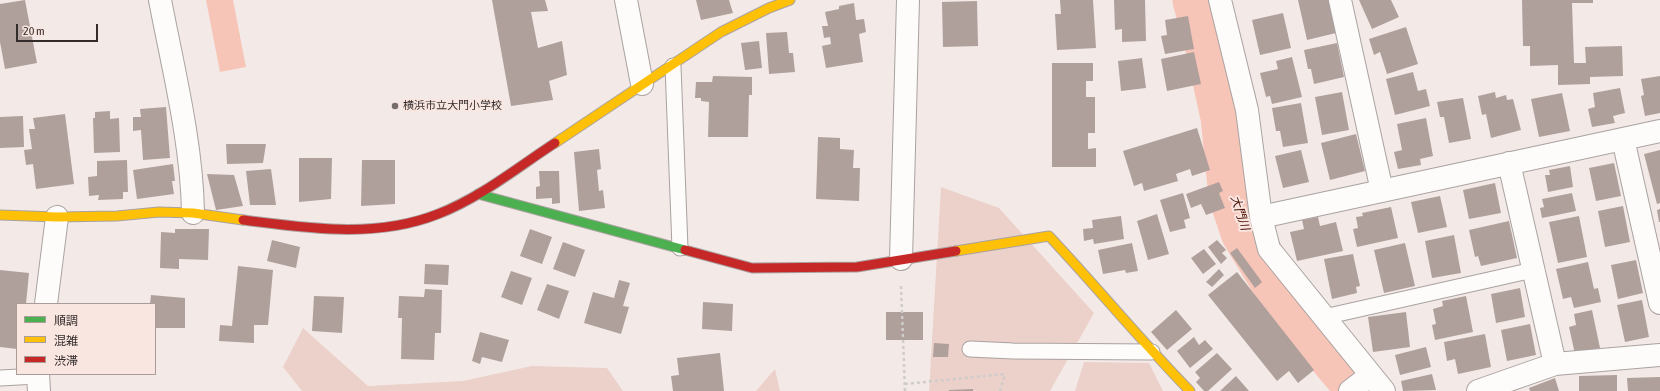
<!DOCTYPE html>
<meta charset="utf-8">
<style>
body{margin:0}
#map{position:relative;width:1660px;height:391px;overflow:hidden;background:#f3eae7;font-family:"Asap Condensed","Noto Sans JP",sans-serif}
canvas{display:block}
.legend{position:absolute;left:16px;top:303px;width:140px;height:72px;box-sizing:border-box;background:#f9e6e1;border:1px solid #aa9c98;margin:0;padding:5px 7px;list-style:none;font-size:12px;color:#332c2b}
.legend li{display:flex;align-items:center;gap:8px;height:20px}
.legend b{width:20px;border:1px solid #aa9c98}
.scale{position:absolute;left:16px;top:24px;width:82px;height:18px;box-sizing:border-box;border:2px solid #332c2b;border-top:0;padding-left:5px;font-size:12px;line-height:14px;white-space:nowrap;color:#332c2b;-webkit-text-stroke:3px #f9e6e1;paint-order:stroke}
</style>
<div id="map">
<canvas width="1660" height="391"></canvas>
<ul class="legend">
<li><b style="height:5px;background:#4caf50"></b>順調</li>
<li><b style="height:5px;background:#ffc107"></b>混雑</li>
<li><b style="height:5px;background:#c62828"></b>渋滞</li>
</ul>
<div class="scale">20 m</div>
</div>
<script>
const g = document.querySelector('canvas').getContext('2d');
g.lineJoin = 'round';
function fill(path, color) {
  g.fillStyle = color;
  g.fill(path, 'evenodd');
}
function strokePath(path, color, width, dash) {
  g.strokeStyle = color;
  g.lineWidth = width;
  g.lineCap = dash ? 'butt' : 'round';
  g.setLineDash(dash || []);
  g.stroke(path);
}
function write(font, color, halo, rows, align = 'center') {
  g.font = font + ' "Asap Condensed","Noto Sans JP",sans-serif';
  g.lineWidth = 4;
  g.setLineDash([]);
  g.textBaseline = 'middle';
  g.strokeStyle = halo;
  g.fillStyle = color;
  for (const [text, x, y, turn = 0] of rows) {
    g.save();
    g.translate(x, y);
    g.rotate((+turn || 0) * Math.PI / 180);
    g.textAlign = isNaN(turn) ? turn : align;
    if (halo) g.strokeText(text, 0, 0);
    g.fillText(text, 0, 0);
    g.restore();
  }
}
const green = new Path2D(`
 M941,187l58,21 95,105 -44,78h-121z
 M303,328l65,58 95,-5 69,-15 75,2 16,23h-321l-19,-24z
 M1084,362l65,1 14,28h-88z
 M775,369l5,22h-24z`);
const water = new Path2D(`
 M206,0h27l13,67 -26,5z`);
const river = new Path2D(`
 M1197,0l13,48 15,69 8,79 12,36 43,71 74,88`);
const building = new Path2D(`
 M25,0l12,63 -32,6 -5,-27v-38z
 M492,0h53l3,11 -17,1 7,36 24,-7 5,34 -18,6 4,19 -42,6z
 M696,0h33l4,13 -32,7z
 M1060,0h33l3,48 -39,2 -2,-36h6z
 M1114,0h31l1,41 -24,1v-13l-7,1z
 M1298,0h31l7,33 -29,7z
 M1359,0h32l8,17 -27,12z
 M1522,0h71v3h-21l2,60h12l-1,-16 37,-1 1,30 -33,1v7l-32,1v-20l-28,1v-20h-7z
 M977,1l1,45 -35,1 -1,-45z
 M854,3l2,17 8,-1 2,13 -7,2 4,28 -37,6 -4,-22 9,-2 -1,-7 -6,1 -2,-12h6l-3,-14 14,-3v-3z
 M1283,13l8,35 -31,7 -8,-35z
 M1188,16l6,33 -29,5 -4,-18 6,-1 -2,-15z
 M1406,27l12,37 -31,10 -7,-22 -6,3 -5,-16z
 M787,32l2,21h4l2,19 -26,2 -3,-41z
 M759,41l3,27 -17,2 -4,-27z
 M1337,43l7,34 -30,7 -3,-15h-3l-4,-19z
 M1194,52l7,32 -34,7 -6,-32z
 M1292,57l10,40 -30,7 -2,-8 -4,1 -6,-24 18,-4 -2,-8z
 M1142,58l4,30 -25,3 -3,-30z
 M1052,63h41v18h-7v16h9v36h-7v16l8,-1v19h-44z
 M1413,72l5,19 8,-2 4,17 -35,9 -9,-36z
 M713,76l39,1v18h-3l-1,42h-40l1,-35 -8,-1v-3h-6l1,-16h16z
 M1660,76v37l-15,3 -4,-20 3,-1 -3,-16z
 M1620,88l5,25 -12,3 2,7 -23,4 -4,-18 7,-2 -2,-14z
 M1342,92l7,38 -27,5 -7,-38z
 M1495,92l1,6 10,-3 1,5 6,-1 8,31 -30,8 -5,-24 -4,1 -4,-19z
 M1562,93l8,38 -31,6 -8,-38z
 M1463,98l8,41 -22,4 -5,-26h-4l-3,-15z
 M1301,103l7,40 -25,4 -3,-16h-4l-4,-23z
 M166,107l4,51 -27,2 -2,-30 -8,1v-14h8l-1,-8z
 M110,111v8l9,-1 1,34 -26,1 -1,-35h2v-6z
 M65,114l9,70 -38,5 -3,-25 -7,1 -2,-15 8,-1 -3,-20h6l-2,-11z
 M23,116l1,31 -24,1v-31z
 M1426,118l7,38 -13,3 1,6 -23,4 -4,-17 8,-2 -5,-26z
 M1197,128l13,42 -18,6 -2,-7 -14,5 2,7 -34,10 -2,-8 -8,3 -11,-35z
 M1356,134l9,37 -35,9 -9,-37z
 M818,137l22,1v11l14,1 -1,18h7l-1,33 -43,-2z
 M226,144h40l-3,19 -36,1z
 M599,149l2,20 -4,1 2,21 4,-1 2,18 -26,3 -5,-59z
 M1301,150l8,32 -26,6 -8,-32z
 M1660,150v53l-3,1 -13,-50z
 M299,158h33l-1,41 -32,3z
 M127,160l1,32h-5v7l-25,1 1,-5 -10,1 -1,-19 9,-1v-15z
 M362,160h33v44l-34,2z
 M1614,163l7,33 -25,5 -7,-33z
 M173,164l2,17h-3l2,13 -37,5 -4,-29z
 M1570,166l3,21 -25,5 -3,-17h5l-1,-5z
 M271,169l5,36h-26l-4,-34z
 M539,171h20l1,32 -8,1v-6l-16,1v-12l4,-1z
 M207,174l27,1 9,31 -27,4z
 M1219,182l4,9 -4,2 6,15 -19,7 -5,-11 -10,4 -5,-14z
 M1495,183l6,30 -32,6 -6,-29z
 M1183,193l7,25 -6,2 2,8 -16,4 -10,-32z
 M1572,193l4,18 -34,7 -2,-10 4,-1 -2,-8z
 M1440,196l7,31 -29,6 -7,-31z
 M1623,206l7,36 -25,5 -7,-36z
 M1391,207l7,31 -41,9 -4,-18 5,-1 -2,-11 7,-1 -1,-3z
 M1660,209v13h-1l-2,-12z
 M1157,214l12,40 -21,6 -11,-39z
 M1121,216l3,23 -30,5 -1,-5 -9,2 -1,-12 10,-1 -1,-8z
 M1579,216l8,41 -29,6 -9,-41z
 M1318,217l2,9 16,-4 7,29 -46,10 -7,-29 14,-3 -2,-9z
 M1509,221l8,37 -36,8 -3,-10 -3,1 -6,-27z
 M175,229h34l-1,31 -29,-1v10l-19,-1 1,-36 14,1z
 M530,229l22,8 -10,27 -22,-8z
 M1454,235l7,38 -29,5 -7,-37z
 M272,240l28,7 -4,21 -29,-7z
 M1217,240l9,10 -4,3 5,5 -6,6 -13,-17z
 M563,242l22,8 -10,27 -22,-8z
 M1132,243l6,28 -12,2 -1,-3 -22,4 -5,-24z
 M1405,243l10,43 -31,7 -10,-43z
 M1237,248l25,34 -7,6 -25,-35z
 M1204,249l12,15 -13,10 -12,-16z
 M1353,254l7,32 -4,1 1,6 -25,6 -8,-40z
 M1636,260l7,33 -25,6 -7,-34z
 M1588,262l6,27 4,-1 3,14 -27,6 -3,-11 -8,2 -7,-30z
 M425,264l24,1 -1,20 -24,-1z
 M238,266l35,4 -5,55h-14v18l-35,-2 1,-16 12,1z
 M1219,269l5,6 -12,12 -6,-5z
 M0,270l29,3 -3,31h-9v45l-17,-2z
 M511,271l21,7 -10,27 -21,-8z
 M1237,272l77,98 -16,13 -9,-12 -12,10 -69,-86z
 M619,280l11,3 -7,23 6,1 -8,27 -37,-11 9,-31 21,6z
 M547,284l22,7 -10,28 -22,-9z
 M1520,288l5,29 -29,6 -5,-29z
 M425,289l17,1 -1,43h-6l-1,27 -33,-1 1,-41h-4l1,-22 25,1z
 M151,295l34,3v30h-30v-24h-5z
 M314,296l30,1 -2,36 -30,-2z
 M1466,296l7,36 -38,8 -3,-15 4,-1 -3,-15 10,-3 -1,-5z
 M1642,300l7,37 -24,5 -8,-37z
 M703,302l30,2 -1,27 -30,-2z
 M1176,310l16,19 -25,21 -16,-18z
 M1592,310l8,38 -25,6 -6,-27 7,-2 -2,-11z
 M886,312h37v28h-37z
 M1406,312l4,35 -37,5 -5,-35z
 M1530,324l6,31 -29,6 -6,-31z
 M480,332l29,8 -7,22 -20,-5 -2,7 -8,-3z
 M1485,334l6,33 -33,7 -3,-15 -8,2 -3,-19z
 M1194,337l5,8 6,-5 8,9 -23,19 -13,-17z
 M934,343l15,1 -1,13h-15z
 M1426,347l5,20 -31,8 -5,-20z
 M720,353l4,38h-51l-2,-15 8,-1 -2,-17z
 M1217,353l15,16 -24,22h-4l-8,-9 4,-4 -5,-6z
 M1432,374l4,16 -33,1 -2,-10z
 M1617,375v16h-38v-15z
 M1236,376l13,15h-29z
 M1660,377v14h-32l-1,-13z
 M1555,378l4,13h-29l-1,-3z
 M973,389v2h-24v-1z`);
const path = new Path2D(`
 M901,286l4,105
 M905,384l100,-10 1,-1
 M1000,391l5,-17`);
const lane = new Path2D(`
 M673,66l7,182
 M1324,317l209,-47
 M970,349l43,2 139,1
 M0,378l38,-2`);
const street = new Path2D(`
 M160,0c13,68 32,143 33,213
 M626,0l16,84
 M1220,0l27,110 14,107 8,32 115,142
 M1340,0l42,191
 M1623,139l37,164
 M1509,163l46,201
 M1261,217l399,-86
 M901,259l7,-259
 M46,304l11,-87
 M38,374l1,17
 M1350,391l21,-16
 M1478,391l77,-27 105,-9`);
const fast = new Path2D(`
 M478,194l207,56`);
const slow = new Path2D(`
 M555,143l166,-111 48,-24 21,-8
 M0,215l57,2 60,-1 42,-4 34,1 50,7
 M956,251l93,-15c48,51 92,105 141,155`);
const jam = new Path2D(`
 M243,220c65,8 132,19 195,-6 42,-16 80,-47 117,-71
 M685,250l67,18 105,-1 99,-16`);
const markers = [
 [395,106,4,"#766e6d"]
];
const poiNames = [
 ["横浜市立大門小学校",403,106]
];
const waterNames = [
 ["大門川",1240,213,72]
];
fill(green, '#ecd1ca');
fill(water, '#f7c5b8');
strokePath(river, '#f7c5b8', 49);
fill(building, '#b0a09c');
strokePath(lane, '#a9a2a0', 17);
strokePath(street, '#a9a2a0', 24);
strokePath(fast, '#a9a2a0', 11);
strokePath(slow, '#a9a2a0', 11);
strokePath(jam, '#a9a2a0', 11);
strokePath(path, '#cfcccb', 2.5, [3, 3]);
strokePath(lane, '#fdfcfb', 15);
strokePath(street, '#fdfcfb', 22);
strokePath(fast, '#4caf50', 9);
strokePath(slow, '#ffc107', 9);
strokePath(jam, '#c62828', 9);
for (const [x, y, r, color] of markers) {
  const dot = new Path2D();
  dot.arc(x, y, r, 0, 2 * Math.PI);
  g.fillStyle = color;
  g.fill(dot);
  strokePath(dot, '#f9e6e1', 1.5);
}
write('11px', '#332c2b', '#f9e6e1', poiNames, 'left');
write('italic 12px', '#4c1205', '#f9e6e1', waterNames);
</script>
